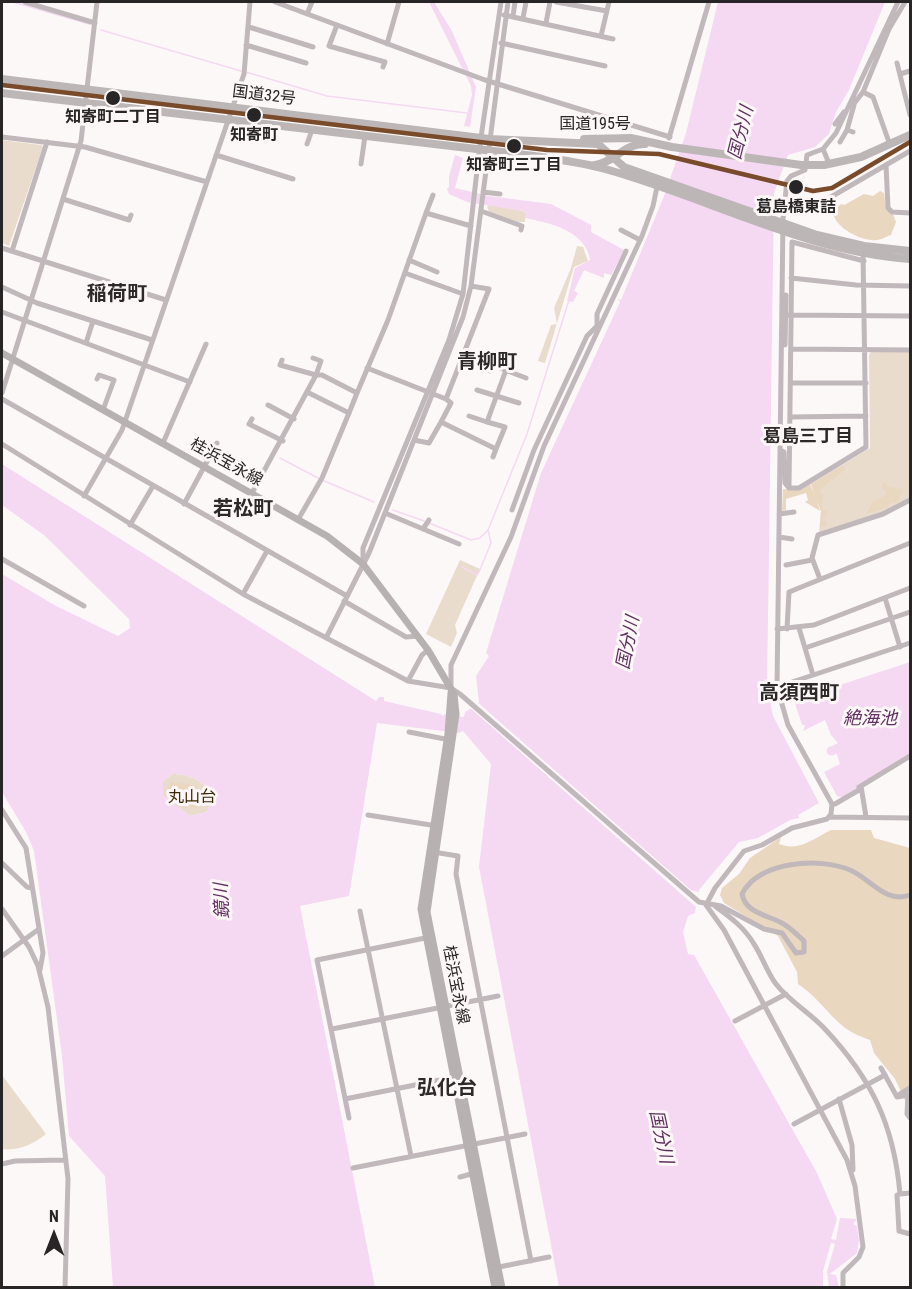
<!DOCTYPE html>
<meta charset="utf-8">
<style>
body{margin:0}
#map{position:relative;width:912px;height:1289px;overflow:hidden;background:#fcf8f8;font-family:"Roboto Condensed",sans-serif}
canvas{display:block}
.frame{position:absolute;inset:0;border:3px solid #272525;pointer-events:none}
.north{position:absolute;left:24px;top:1205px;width:60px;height:60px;-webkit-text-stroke:4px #fdf7f7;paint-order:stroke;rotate:0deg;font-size:16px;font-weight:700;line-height:24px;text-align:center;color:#272525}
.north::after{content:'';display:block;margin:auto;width:21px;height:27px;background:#272525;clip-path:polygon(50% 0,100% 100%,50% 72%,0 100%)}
</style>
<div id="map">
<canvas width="912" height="1289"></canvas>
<div class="frame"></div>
<div class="north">N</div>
</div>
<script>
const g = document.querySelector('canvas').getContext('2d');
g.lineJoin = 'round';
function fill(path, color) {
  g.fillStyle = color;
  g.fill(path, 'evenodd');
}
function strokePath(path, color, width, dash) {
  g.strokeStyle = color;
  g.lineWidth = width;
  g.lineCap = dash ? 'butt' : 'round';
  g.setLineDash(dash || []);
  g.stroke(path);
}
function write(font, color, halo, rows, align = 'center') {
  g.font = font + ' "Roboto Condensed","Noto Sans JP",sans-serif';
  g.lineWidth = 6;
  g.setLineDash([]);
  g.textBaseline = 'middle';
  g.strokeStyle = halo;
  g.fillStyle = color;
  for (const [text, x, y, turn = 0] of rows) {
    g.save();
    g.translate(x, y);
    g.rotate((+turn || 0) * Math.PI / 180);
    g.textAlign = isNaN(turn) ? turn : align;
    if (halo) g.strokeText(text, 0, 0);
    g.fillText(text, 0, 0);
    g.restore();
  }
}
const green = new Path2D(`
 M2,140l39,5 2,2 -34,99 -7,-3z
 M490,205l33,6 3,3 -1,8h-8l-28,-10 -2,-6z
 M577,246l6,1 5,14 -14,6 -29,96 -7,-2 13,-36 6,-1 -3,-16 17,-40z
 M871,352h39v146l-29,15 -62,19 2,-21 -10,-27 59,-36 -1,-93z
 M460,560l20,9 -25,56 2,8 -6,14 -25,-13z
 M173,774c15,0 36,8 39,24l-5,14 -17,4 -27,-20v-15z
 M2,1075l44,59c-14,11 -27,17 -44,15z`);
const forest = new Path2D(`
 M880,191l4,2 2,15 7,6 3,8 -5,13c-4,1 -10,5 -14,5 -15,2 -45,-13 -44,-30l8,-6 3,1 20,-11 9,2z
 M843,465l2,5 -26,20 5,6 -3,9 3,5h5l-5,8 3,8 -7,1 1,-16 -4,-12 3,12 -15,-9 3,-2 -2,-7 -20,6v11l-4,1 1,-22 17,1 10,-6 4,10 -3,-10z
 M884,482l5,5 15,2 -7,14 -6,-1 -2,5 -23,7 7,-12 14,-8 -6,-8z
 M171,782l27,4 2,13 -3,10 -15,-6 -15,-14z
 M831,830h40l3,8 36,10v263l-15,-32 -21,-26 -4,-13c-38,-12 -41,-35 -72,-56l-1,-12 -19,-36 -54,-33 -4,-8 2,-7 17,-14 11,-16 31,-21 -2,7c21,8 35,-6 52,-14z`);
const water = new Path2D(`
 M429,2h5l18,29 24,56 -6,40 -6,-1 8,-31 -1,-9z
 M718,2h167l-36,88 -13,22 -7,22 -14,13 -27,8 -14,38 -7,493 6,30 46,87 -21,12 1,3 -9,2 -32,18 -19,4 -40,48 -4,23 -7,3 -5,16 5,22 6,1 123,218 20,46 -6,20 5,1 4,-22 17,1 -4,5 4,2 2,14 -2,13 -27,21 6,1 3,12h-10l-2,-15 8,-28 -4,-1 -8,28v16h-264l-80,-420 12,-103 -28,-33 -4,2 -82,-10 -28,173 -49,10 75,381h-262l-8,-111 -36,-40 -7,-80 -28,-205 -8,-19 -24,-40v-218l54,32 62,30 12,-8 -1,-9 -84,-83 -43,-31v-41l374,237 3,-4h5v4l57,13 1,2 3,-2 19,3 1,-5 14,-9 -3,-27 13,-20 -3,-3 55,-180 79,-171 -2,-3 3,1 43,-104 22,-63zM173,774c15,0 36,8 39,24l-5,14 -17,4 -27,-20v-15z
 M455,155l8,3 -8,30 34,8 62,8 40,21v7l33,18 -13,25 -7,-2v5l-20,-8 -10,21 4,2 -5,9 -6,-1 8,-33 15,-8c-4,-29 -40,-37 -65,-42l1,-4 -3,-3 -56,-9 -18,-8 -2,-5 2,-2v-11z
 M910,662v91l-53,33 1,3 -15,9 -6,-2 -13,-24 16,-8 -6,-19 4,-2 -7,-8 -6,-15 -22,11 2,-6h-3l-8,-25z`);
const pier = new Path2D(`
 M476,701l215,189 10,3 -4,15 -229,-202z`);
const stream = new Path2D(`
 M13,2l76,22
 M101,30l140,41
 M246,72l81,24 140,17
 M280,458l38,20
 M322,480l52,22
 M393,510l31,11
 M429,523l42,17 9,-2 8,-8 39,-96 42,-134
 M462,567l15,8 2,-3 12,-29 -3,-13`);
const river = new Path2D(`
 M831,751l3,-1`);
const minor = new Path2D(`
 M25,2l70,21
 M275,2l210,78 185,57
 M556,2l51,9
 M307,14l5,-12
 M504,15l109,24
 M513,16l2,-14
 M523,18l3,-16
 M546,23l4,-21
 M337,25l-8,21 56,16 -2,5
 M249,27l64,20
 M601,36l8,-34
 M501,43l104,23
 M387,44l12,-42
 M246,45l60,18
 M897,63l13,52
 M900,74l10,-3
 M863,92l26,-63 16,-27
 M853,105l10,-13 10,5 17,48
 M835,124l9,-12
 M853,132l-6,-2 7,-25
 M2,137l83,10 122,35
 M669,138l40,-136
 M840,142l7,-12
 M307,144l5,-14
 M823,149l5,12
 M216,155l77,24
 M361,164l4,-28
 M886,165l2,43 4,4 18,1
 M483,192l17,2
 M63,199l66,21 2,-5
 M784,199l20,4 20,-2 86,-50
 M794,202l2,6 24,-3v-3
 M481,211l41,15 -1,4
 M426,213l7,-18
 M621,230l19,10
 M2,248l164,52
 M12,251l35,-109
 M409,260l28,12
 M405,273l58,21
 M791,278l65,7 54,1
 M2,287l35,16 115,37
 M2,312l188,70
 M787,315l123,1
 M597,328v-14l29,-63
 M86,343l7,-22
 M785,345l1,-50
 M791,349l119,1
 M282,360l-2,5 36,10 5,-14 -8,-3
 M367,368l79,31 43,-110 -18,-3
 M490,371l2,-6 34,13
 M97,379l2,-4 15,5 -11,30
 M791,383h75
 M477,390l42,13
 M2,393l79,-252 16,-139
 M309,393l40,20 8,-20
 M2,399l345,197
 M268,405l26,14
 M469,416l18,6
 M790,417l76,-1
 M252,419l-3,5 34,17
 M441,422l10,-19 -5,-4
 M414,440l15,3 12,-21 55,27 9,-22 -18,-5 19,-52
 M163,443l43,-99
 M2,444l241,150 165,87 43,7 9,6 239,208 22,4 43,23 18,4 14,20 8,-1v-11c-8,-7 -15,-15 -24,-19 -14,-7 -35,-10 -38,-28 16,-33 78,-37 108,-24 21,9 35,34 60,25
 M780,450l4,2 1,31 4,5h10l67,-41 -3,-194
 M493,457l3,-8
 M789,488l3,-246 72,19
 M252,493l64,-118h6l35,18 31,-73 38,-107 45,13
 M84,496l38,-66 122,-356 6,-72
 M184,504l33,-61
 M512,510l22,-60 53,-114 9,-9
 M385,513l74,31
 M779,514l15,-2
 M299,518l23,-40 27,-65
 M130,525l23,-39
 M423,529l6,-9
 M779,537l13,2
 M2,559l82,47
 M363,562v-14l86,-208 14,-46 17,-150 21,-142
 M786,565l26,-5
 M820,579l-8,-21 6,-23 65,-21 27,-14
 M243,594l24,-43
 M885,598l15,49
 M344,601l62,36 12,-1
 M799,628l14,47
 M777,629l37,-4 96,-37
 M787,629l2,-37 121,-49
 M326,638l43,-85 94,-236 8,-31 37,-284
 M805,648l105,-36
 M408,681l14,-26 6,-5
 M451,686v-21l60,-128 33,-91 98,-210 11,-30 4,-19
 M777,687l133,-44
 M409,732l41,8
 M835,804l24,-14v-3
 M2,810l24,38 17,105 -3,17
 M368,815l69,11
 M829,817l81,1
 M866,817l-5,-31 49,-30
 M433,852l25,4 -2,18 75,387
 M2,863l25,24 5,1
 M706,905l9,-17 29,-37 18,-6 30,-17 35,-9 4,-5 1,-10 -44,-79 -11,-38 6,-468 4,-38 4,-5 14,-6 2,-15 16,-6 13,-16 62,-131
 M706,905l18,25 123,230 8,26 8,61 -4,10 -16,16v15
 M715,906c15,11 29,21 39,38 8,12 13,28 22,40 13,17 33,28 48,44 48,51 70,97 76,166l-3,1 2,36 11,3
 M2,909l27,38 9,19 10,41 20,172 -3,109
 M360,911l51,245
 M2,956l37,-27
 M735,1021l51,-27
 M332,1029l166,-33
 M885,1075l12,22 11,-2 -1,19 3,4
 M900,1094l10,-6
 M345,1099l110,-22
 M839,1099l13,46 1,25
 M349,1118l-32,-158 113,-23
 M794,1124l91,-49 -4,-7
 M2,1164l13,-3 51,-1
 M353,1168l172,-34
 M460,1177l15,-4
 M900,1194l10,-1
 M494,1268l55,-11`);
const major = new Path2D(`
 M2,353l325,183 36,28 65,86 26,44 2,20 -29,198 75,376
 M451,693l-3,41 -27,175 74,379`);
const highway = new Path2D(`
 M2,79l487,60 109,5 26,23 193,68 47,11 46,5
 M2,93l517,61c28,4 58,7 86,15 102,28 198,82 305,90
 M584,139l47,-1 41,9 129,18h23l37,-8 49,-22
 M595,165c19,-2 29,-22 50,-21`);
const tram1 = new Path2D(`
 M2,85l545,65 112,4 154,37 19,-3 78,-46`);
const markers = [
 [113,98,8,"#272525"],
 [254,115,8,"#272525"],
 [514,146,8,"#272525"],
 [796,187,8,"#272525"]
];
const streetNames = [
 ["国道32号",264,96,7],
 ["国道195号",595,125],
 ["桂浜宝永線",226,463,29],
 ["桂浜宝永線",455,985,79]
];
const stopNames = [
 ["知寄町二丁目",113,118],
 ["知寄町",254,136],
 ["知寄町三丁目",514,166],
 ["葛島橋東詰",796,208]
];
const parkNames = [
 ["丸山台",192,798]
];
const waterNames = [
 ["国分川",742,133,-76],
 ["国分川",629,643,-79],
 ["絶海池",870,719],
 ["鏡川",223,901,-93],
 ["国分川",660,1137,78]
];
const neighbourhoodNames = [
 ["葛島三丁目",808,437]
];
const quarterNames = [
 ["稲荷町",117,295],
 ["青柳町",487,363],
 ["若松町",243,510],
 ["高須西町",799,694],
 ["弘化台",447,1089]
];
fill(green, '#eadccd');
fill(forest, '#ead7c0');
fill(water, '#f5d8f2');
fill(pier, '#fcf8f8');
strokePath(stream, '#f5d8f2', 1.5);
strokePath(river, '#f5d8f2', 9);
strokePath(minor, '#c0b8bb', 5);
strokePath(major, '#b8b1b2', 7);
strokePath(highway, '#bdb6b7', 8);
strokePath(tram1, '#7a4b2a', 4.5);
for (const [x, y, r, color] of markers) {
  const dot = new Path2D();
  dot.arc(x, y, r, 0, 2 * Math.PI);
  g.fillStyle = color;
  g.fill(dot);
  strokePath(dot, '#fdf7f7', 2);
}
write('16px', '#272525', '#fdf7f7', streetNames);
write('bold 16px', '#272525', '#fdf7f7', stopNames);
write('16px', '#3d2704', '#fdf7f7', parkNames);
write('italic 18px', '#5e2e5e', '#fdf7f7', waterNames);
write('bold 18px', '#2d2929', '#fdf7f7', neighbourhoodNames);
write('bold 20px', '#2d2929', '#fdf7f7', quarterNames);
</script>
